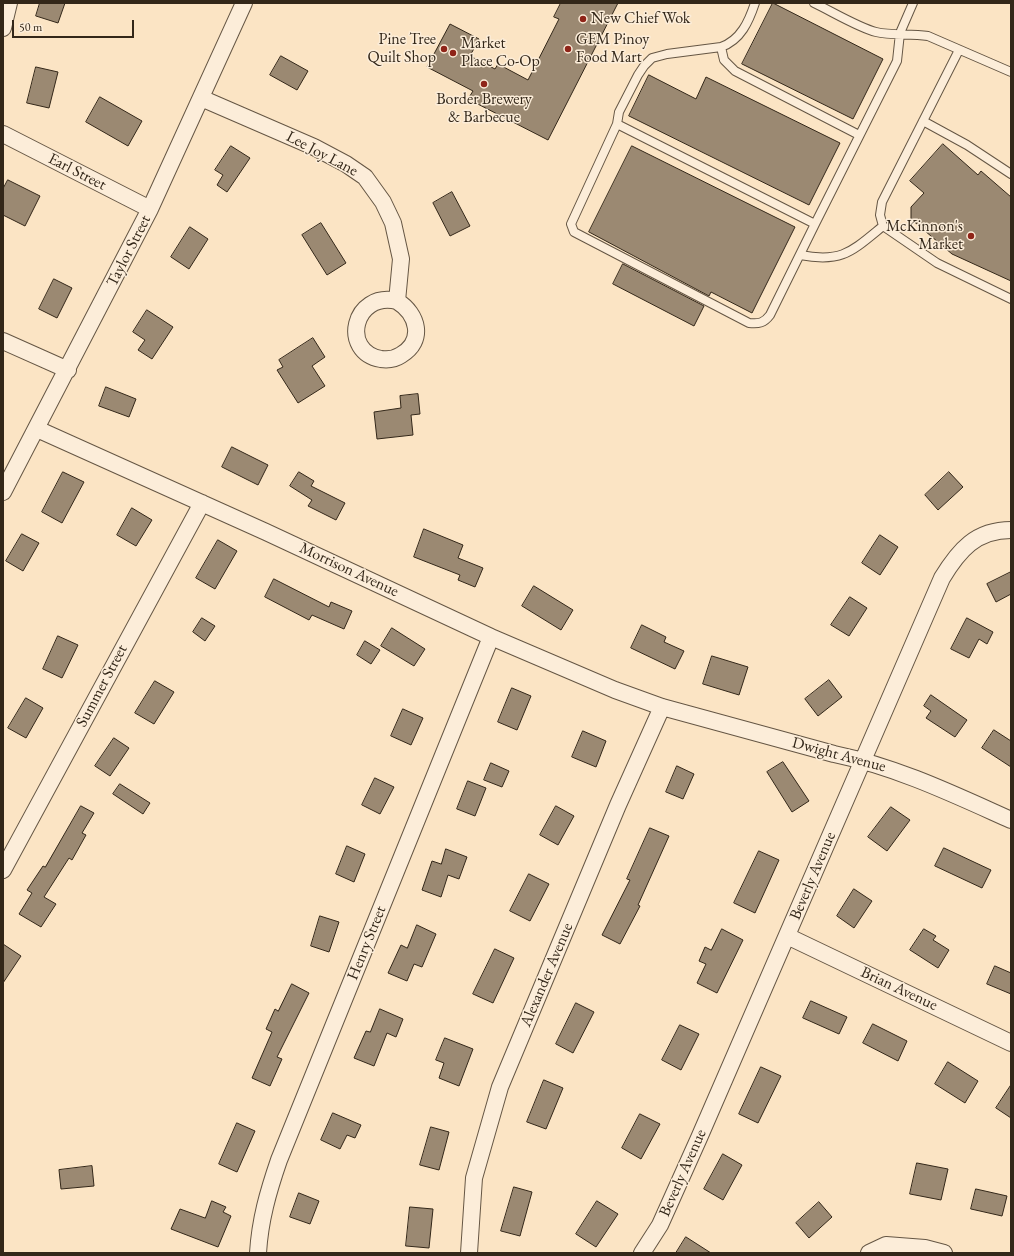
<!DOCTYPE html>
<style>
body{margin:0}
#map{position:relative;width:1014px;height:1256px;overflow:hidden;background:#fbe4c4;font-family:"EB Garamond",serif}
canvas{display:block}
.frame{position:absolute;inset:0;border:4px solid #332719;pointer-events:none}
.scale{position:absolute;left:12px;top:20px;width:122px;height:18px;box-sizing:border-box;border:2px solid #332719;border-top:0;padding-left:5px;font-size:12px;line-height:14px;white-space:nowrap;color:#332719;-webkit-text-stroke:3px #fcedd9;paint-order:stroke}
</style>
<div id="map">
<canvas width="1014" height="1256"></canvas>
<div class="frame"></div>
<div class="scale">50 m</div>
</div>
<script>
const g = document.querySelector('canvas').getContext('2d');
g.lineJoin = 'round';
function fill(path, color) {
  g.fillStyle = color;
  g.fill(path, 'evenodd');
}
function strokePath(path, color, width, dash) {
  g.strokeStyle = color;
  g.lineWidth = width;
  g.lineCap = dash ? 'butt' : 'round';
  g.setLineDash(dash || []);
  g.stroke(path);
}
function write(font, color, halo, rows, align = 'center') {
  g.font = font + ' "EB Garamond",serif';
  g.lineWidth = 3;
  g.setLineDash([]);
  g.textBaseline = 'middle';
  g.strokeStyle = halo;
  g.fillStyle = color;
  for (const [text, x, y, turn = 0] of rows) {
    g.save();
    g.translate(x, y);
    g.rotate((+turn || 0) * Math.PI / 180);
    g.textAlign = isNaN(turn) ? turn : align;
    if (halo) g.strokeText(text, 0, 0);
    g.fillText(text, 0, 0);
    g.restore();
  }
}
const building = new Path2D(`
 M40,3h25l-7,20 -22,-7z
 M561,3h57l-70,137 -80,-41 5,-8 -46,-24 23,-43 29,15 -9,17 25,13 3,-5 30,16 31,-61 -5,-2z
 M773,3l110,56 -30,60 -111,-55z
 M281,56l27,15 -11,19 -27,-15z
 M36,67l22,5 -9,36 -22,-5z
 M649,75l47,24 10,-22 134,66 -31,62 -180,-89z
 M100,97l42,24 -14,25 -42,-24z
 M943,144l35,31 3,-4 30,26v84l-59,-27 -41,-35v-12l13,-14 -14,-12z
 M231,146l19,12 -23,34 -10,-7 6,-10 -8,-5z
 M632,146l163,81 -43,86 -41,-21 -2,4 -120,-64z
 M8,180l32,16 -15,30 -22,-11v-26z
 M452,192l18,34 -20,10 -17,-33z
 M321,223l25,40 -19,12 -25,-40z
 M190,227l18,12 -19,30 -18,-12z
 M623,264l81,42 -10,20 -81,-42z
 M54,279l18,9 -15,30 -18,-9z
 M147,310l26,17 -21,32 -14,-9 7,-10 -12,-8z
 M313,338l12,19 -13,9 13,20 -27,17 -21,-33 6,-3 -4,-7z
 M106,387l30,12 -7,18 -30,-11z
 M418,394l2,20 -9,1 2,20 -36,4 -3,-27 27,-4 -1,-12z
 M232,447l36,18 -10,20 -36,-18z
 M63,472l21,10 -22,41 -20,-11z
 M299,472l15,9 -3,5 34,17 -9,17 -28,-14 4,-6 -22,-14z
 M949,472l14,15 -25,23 -13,-15z
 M132,508l20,12 -16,26 -19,-11z
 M424,529l39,16 -5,13 25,10 -8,19 -17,-7 2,-5 -46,-18z
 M22,534l17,9 -16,28 -17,-10z
 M880,535l18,12 -18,28 -18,-12z
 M218,540l19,11 -22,38 -19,-11z
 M1011,572v22l-15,8 -9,-18z
 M274,579l55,28 2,-5 21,9 -8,18 -32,-14 -3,5 -44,-23z
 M534,586l39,24 -12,20 -39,-24z
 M850,597l17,11 -18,28 -18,-11z
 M202,618l13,8 -10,15 -12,-9z
 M967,618l26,14 -6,12 -8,-5 -10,19 -18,-9z
 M642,625l24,12 -2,5 20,9 -9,18 -44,-21z
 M392,628l33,21 -11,17 -33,-20z
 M58,636l20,9 -16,33 -19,-9z
 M365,641l15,9 -9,14 -14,-9z
 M712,656l36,11 -9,28 -36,-11z
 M829,680l13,17 -24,19 -13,-17z
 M155,681l19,11 -20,32 -19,-11z
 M512,688l19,8 -14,34 -19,-8z
 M931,695l36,25 -12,17 -29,-19 5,-7 -7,-5z
 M26,698l17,10 -17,30 -18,-10z
 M403,709l20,9 -12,27 -20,-9z
 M994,730l17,11v26l-29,-19z
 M583,731l23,10 -10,26 -24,-10z
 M114,738l15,10 -19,28 -15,-10z
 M783,762l26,39 -17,11 -25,-40z
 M491,763l18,8 -7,16 -18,-7z
 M677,766l17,8 -11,25 -17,-7z
 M375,778l19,9 -14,27 -18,-9z
 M468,781l18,7 -11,28 -18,-7z
 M120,784l30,19 -7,11 -30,-20z
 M81,806l13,7 -12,20 4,2 -14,25 -3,-2 -25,39 12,7 -15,23 -22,-13 13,-21 -5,-3 16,-24 2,1z
 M556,806l18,10 -16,29 -18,-10z
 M891,807l19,13 -23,31 -19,-14z
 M650,828l19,8 -31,69 2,1 -20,38 -18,-9 28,-55 -3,-1z
 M347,846l18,8 -11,28 -18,-8z
 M944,848l47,22 -9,18 -47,-22z
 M446,849l21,8 -8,22 -11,-4 -7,22 -19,-7 10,-29 9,3z
 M759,851l20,9 -24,53 -21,-10z
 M529,874l20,10 -19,37 -20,-10z
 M854,889l18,12 -18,27 -17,-12z
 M320,916l19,6 -10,30 -18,-6z
 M417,925l19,9 -14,33 -8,-3 -7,17 -19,-8 13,-28 6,3z
 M722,929l21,11 -26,53 -20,-10 9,-19 -7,-3 6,-14 6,3z
 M924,929l12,7 -3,4 16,10 -11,18 -28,-18z
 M3,944l18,12 -18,27z
 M495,949l19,9 -21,45 -20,-9z
 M995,966l16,7v21l-24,-10z
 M292,984l17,9 -32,64 5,2 -12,27 -18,-8 20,-46 -6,-3 9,-20 3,2z
 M811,1001l36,16 -8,17 -36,-16z
 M576,1003l18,9 -21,41 -17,-9z
 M380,1009l23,10 -7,18 -9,-4 -13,33 -20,-8 12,-27 4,1z
 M873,1024l34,17 -9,20 -35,-18z
 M680,1025l19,9 -18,36 -19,-10z
 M445,1038l28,11 -14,37 -20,-8 5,-15 -8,-3z
 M948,1062l30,19 -13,22 -30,-19z
 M761,1067l20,9 -23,47 -19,-9z
 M544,1080l19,8 -17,41 -19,-7z
 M1011,1085v33l-15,-10z
 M333,1113l28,12 -6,13 -8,-3 -7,14 -19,-9z
 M640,1114l20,10 -19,35 -19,-11z
 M237,1123l18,8 -18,41 -18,-8z
 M431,1127l18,5 -10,38 -19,-5z
 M723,1154l19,11 -19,35 -19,-11z
 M917,1163l31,6 -7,31 -31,-6z
 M92,1166l2,20 -33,3 -2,-19z
 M514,1187l18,5 -12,44 -19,-5z
 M976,1189l31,7 -5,20 -31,-7z
 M299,1193l20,8 -9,23 -20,-7z
 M212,1201l14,6 -3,5 8,4 -13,31 -47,-18 9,-20 25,9z
 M597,1201l21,13 -22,33 -20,-13z
 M819,1202l13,15 -23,21 -13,-15z
 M410,1207l23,2 -4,39 -23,-2z
 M686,1237l25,16h-35z`);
const lane = new Path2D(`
 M755,3c-6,18 -14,37 -34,44l-54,7 -15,4 -8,8 -6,9 -19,37 -2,12 198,100 82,-163 3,-28 13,-30
 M814,3c17,8 45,25 62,29 16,4 34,1 52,4l83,36
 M721,47l3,13 11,11 124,64
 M959,50l-77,152 -2,13 3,11 54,37 74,36
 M923,121l44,24 44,29
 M617,124l-46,100 3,8 175,91c10,1 15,0 21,-8l45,-91
 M800,255c42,8 51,-3 83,-29`);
const street = new Path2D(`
 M3,28l6,-25
 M201,98l113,49 32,17 19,13 18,25 10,21 8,36 -4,42c21,13 28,40 4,54 -6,4 -13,5 -20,4 -41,-7 -28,-68 16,-58
 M3,134l147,75
 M3,341l65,29
 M37,429l229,103 225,105 124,53 47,17 172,47c63,13 119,40 177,66
 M3,492l147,-283 94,-206
 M3,870l199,-367
 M787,936l224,107
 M258,1253c2,-33 10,-61 21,-93l212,-523
 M469,1253l5,-75 26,-91 118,-282 44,-98
 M642,1253l18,-28 39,-87 243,-560c17,-28 34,-48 69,-48
 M869,1253l17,-8 39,3 19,5`);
const markers = [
 [583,19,4,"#8f2418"],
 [444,49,4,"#8f2418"],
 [568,49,4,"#8f2418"],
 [453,53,4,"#8f2418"],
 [484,84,4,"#8f2418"],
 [971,236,4,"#8f2418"]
];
const poiNames = [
 ["New Chief Wok",591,19],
 ["Pine Tree",436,40,"right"],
 ["Quilt Shop",436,58,"right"],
 ["GFM Pinoy",576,40],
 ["Food Mart",576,58],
 ["Market",461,44],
 ["Place Co-Op",461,62],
 ["Border Brewery",484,100,"center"],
 ["& Barbecue",484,118,"center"],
 ["McKinnon's",963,227,"right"],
 ["Market",963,245,"right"]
];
const streetNames = [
 ["Lee Joy Lane",322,154,28],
 ["Earl Street",77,172,27],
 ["Taylor Street",129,251,-63],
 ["Morrison Avenue",349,570,25],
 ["Summer Street",102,686,-62],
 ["Dwight Avenue",839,755,15],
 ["Beverly Avenue",813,876,-67],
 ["Henry Street",367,943,-68],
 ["Alexander Avenue",547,975,-67],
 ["Brian Avenue",899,989,25],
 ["Beverly Avenue",683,1173,-66]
];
fill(building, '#9b8972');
strokePath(building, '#332719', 1);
strokePath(lane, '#655644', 10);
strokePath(street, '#655644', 18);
strokePath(lane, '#fcedd9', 8);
strokePath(street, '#fcedd9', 16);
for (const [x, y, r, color] of markers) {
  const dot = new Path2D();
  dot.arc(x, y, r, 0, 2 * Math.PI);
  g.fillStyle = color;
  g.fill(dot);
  strokePath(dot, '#fcedd9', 1.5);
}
write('16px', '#332719', '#fcedd9', poiNames, 'left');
write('16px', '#332719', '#fcedd9', streetNames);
</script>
